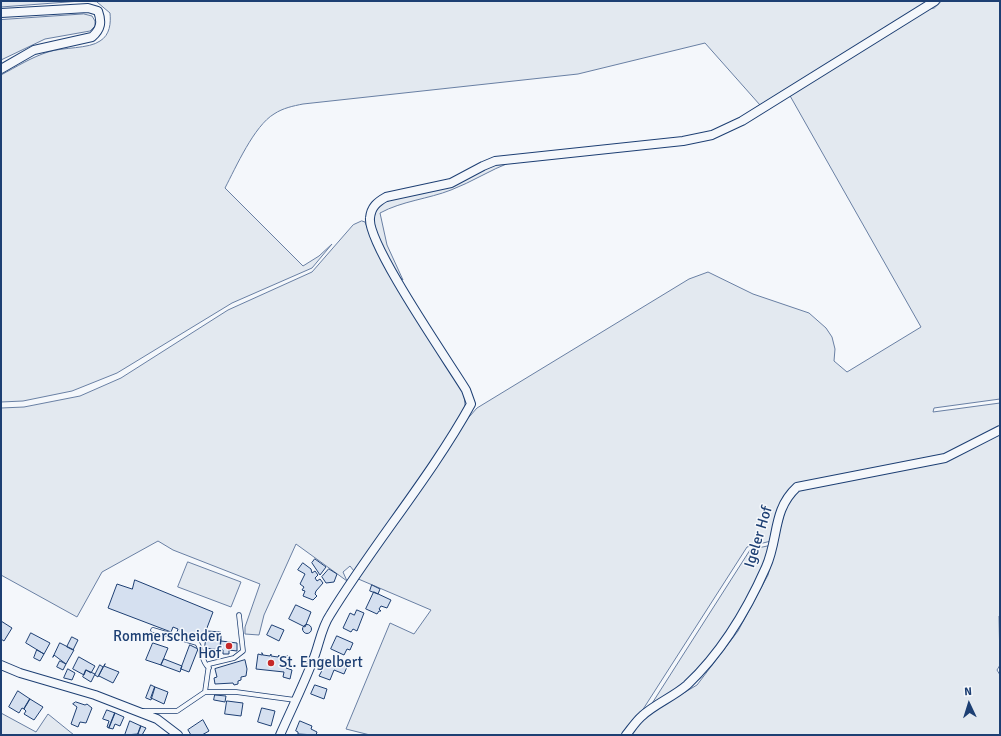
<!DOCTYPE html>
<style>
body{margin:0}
#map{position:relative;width:1001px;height:736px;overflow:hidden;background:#f4f7fb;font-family:Signika,sans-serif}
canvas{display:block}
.frame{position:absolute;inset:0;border:2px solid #1d3f73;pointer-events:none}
.north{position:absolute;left:949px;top:684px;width:40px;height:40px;-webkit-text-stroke:3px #f4f7fb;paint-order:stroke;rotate:356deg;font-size:11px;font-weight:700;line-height:16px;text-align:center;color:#1d3f73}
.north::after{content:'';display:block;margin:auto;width:14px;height:18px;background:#1d3f73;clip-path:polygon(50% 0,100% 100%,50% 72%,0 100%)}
</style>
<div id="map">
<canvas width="1001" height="736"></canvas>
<div class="frame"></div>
<div class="north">N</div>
</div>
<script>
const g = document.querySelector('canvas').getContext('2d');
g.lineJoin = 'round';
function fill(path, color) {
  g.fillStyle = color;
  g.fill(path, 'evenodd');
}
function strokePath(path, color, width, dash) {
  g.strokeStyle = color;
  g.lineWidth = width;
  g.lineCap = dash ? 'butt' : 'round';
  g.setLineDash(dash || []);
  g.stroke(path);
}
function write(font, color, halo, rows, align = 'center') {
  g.font = font + ' Signika,sans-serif';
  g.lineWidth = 3;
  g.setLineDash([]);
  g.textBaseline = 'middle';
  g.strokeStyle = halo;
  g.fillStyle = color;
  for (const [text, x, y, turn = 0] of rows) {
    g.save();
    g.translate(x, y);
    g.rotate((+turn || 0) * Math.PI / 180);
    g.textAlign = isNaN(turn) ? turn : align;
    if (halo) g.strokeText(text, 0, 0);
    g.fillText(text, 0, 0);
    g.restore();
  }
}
const green = new Path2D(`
 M1,1h80l-80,6z
 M87,1h842l-169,104 -55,-62 -127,31 -275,30c-10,2 -20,4 -29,10 -20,12 -38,53 -49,74l78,78 16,-10 13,-12 -20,24 -80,35 -115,70 -45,18 -49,10 -22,1v-327c15,-8 31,-18 47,-23 15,-5 41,-3 52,-11 10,-6 11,-18 10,-28l-13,-11z
 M942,1h58v398l-66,9 -1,4 67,-9v26l-51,25 -158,34 -11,16 -9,37 -24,6 -107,167 -18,21h-252l-24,-6 44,-106 24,11 17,-24 -75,-32 106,-153 15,-17 212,-129 19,-7 45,22 56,19 17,15 6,9 3,12 -1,12 13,11 74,-45 -132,-233 136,-84 9,-2z
 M84,14l8,2 3,5v5l-5,5 -45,8 -44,21v-40z
 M511,162c-21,8 -39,20 -60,28 -23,9 -49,11 -71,23l7,32 16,35c-14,-12 -35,-52 -27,-70 3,-6 9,-8 15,-10l106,-36z
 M362,221l3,1c22,59 61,111 96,164l3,9 1,10 -4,13 -100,144 -7,9 -4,-5 -7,6 4,9 -51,-37 -32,71 -5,20 -14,-1v-7l15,-43 -87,-34 -15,-9 -56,31 -25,45 -76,-42v-167l23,-1 56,-11 41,-18 107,-68 84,-38 41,-47z
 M1000,434v181l-1,1 1,49 -3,5 3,5v60h-369l12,-18 54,-32 41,-54 30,-56 19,-72 13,-14 165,-37z
 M769,546l-3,15 -35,67 -40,52 -40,25 99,-155z
 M188,562l53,20 -10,25 -53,-20z
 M1,713l35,19 12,-18 26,21h-73z`);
const building = new Path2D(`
 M315,559l11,8 -6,8 -8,-12z
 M303,563l8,6 1,4 3,-2 3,4 -3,3 2,3 3,-2 3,4 -7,8 -1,3 2,2 -4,4 -10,-4 2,-5 -3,-1 2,-3 -4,-3 5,-10 -7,-4z
 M329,569l8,5 -3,8 -8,1 -4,-6z
 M135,580l78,32 -11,29 -13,-5 -1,3 -12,-4 2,-6 -5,-2 -2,5 -63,-24 9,-24 15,5z
 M372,585l8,4 -2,5 -8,-3z
 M374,592l17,8 -4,8 -6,-2 -2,3 2,2h-2l-2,3 -11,-5z
 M296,605l15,7 -6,15 -16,-8z
 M357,610l7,3 -7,18 -4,-2 -2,3 -8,-4 7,-15 4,2z
 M1,621l11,7 -8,13 -3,-2z
 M302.5 629a4.5 4.5 0 1 1 9 0a4.5 4.5 0 1 1-9 0Z
 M272,625l12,5 -5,11 -12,-6z
 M207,631l14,1v8l-15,-1z
 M31,633l19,10 -6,11 -18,-11z
 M337,636l16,7 -3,7 -3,-1 -3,6 -13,-6z
 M72,637l6,3 -5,10 -6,-3z
 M206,639l15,1 -1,10 -15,-2z
 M221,641l16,2v8l-8,-1v4h-6v-4l-3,-1z
 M60,643l14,7 -8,14 -12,-9 -1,2z
 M153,643l15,5 -7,17 -15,-5z
 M190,645l8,4 -9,23 -8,-3z
 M37,650l7,4 -4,7 -6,-3z
 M262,653l1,2 7,1 1,-2v2l7,1 1,-2v2l7,1 1,-3 -1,13 6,2 -2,9 -7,-2 1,-5 -28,-3 2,-15 4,1z
 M79,657l16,9 -4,7 -5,-3 -2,5 -11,-6z
 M164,659l18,7 -2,6 -19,-7z
 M326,659l21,8 -3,7 -10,-4 -4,10 -11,-4 7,-13 -1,-1z
 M245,660l2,9 -1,7 -5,1v3l-3,1v3l-4,1 -1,-2 -18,1 -1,-6 3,-1 -2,-8z
 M60,661l6,3 -3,6 -6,-3z
 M105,664l-1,2 15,6 -6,11 -14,-7z
 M100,665l3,2 -5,10 -3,-2z
 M68,669l7,4 -3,7 -8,-2z
 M86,670l9,4 -4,8 -8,-5z
 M151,685l4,2 -4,13 -5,-2z
 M315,685l12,4 -3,10 -13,-5z
 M155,687l13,5 -4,12 -13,-6z
 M18,691l12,8 -6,10 -2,-1 -3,5 -10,-6z
 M215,695l11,1 -1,6 -11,-2z
 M30,699l13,8 -9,13 -10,-6 2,-3 -2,-2z
 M227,701l16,2 -2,13 -16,-2z
 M76,702l9,3 2,-1 5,4 -6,15 -6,-1 -2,5 -7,-3 6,-17 -4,-3z
 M262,708l13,3 -4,15 -13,-4z
 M107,710l8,3 -6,15 -2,-1 2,-6 -6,-2z
 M115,713l9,4 -4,9 -5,-2 -2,5 -4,-1z
 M203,720l6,11 -7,4h-11l-3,-5z
 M130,721l11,5 -3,8 -13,1z
 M300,721l12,5 -1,3 6,3 -1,3 -18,-1v-2l-2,-1z
 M141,726l5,2 -4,7 -4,-1z`);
const service = new Path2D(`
 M153,630l44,13c6,8 4,19 12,25
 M205,692l4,-28 25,-6 9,-7 -4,-36
 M141,711h36l28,-19h31l59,8`);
const minor = new Path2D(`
 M1,13l87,-5 10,3c4,11 3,18 -6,26l-58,13 -33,19
 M1,665l19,8 75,22 62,24 21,16
 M280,735c11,-25 23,-49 33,-75 6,-14 8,-32 17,-45 44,-72 100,-137 141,-211l-5,-14c-17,-28 -99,-146 -96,-172 1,-11 7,-16 16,-21l65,-14 32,-17 12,-5 188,-20 29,-6 30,-14 193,-120
 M626,735c5,-6 10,-14 16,-19 13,-12 31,-19 45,-31 34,-32 60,-75 79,-118 13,-29 6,-57 31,-80l148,-29 55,-28`);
const markers = [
 [229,646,4,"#c62828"],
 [271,663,4,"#c62828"]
];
const streetNames = [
 ["Igeler Hof",759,537,-73]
];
const poiNames = [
 ["Rommerscheider",221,637],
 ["Hof",221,654],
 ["St. Engelbert",279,663,"left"]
];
fill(green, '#e3e9f0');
strokePath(green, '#687fa3', 1);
fill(building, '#d5e0f0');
strokePath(building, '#1d3f73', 1);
strokePath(service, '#1d3f73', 5.5);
strokePath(minor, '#1d3f73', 10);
strokePath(service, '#f4f7fb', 4);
strokePath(minor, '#f4f7fb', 8);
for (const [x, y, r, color] of markers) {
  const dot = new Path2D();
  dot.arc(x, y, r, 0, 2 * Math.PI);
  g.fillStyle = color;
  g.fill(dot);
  strokePath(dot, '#f4f7fb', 1.5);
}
write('15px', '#1d3f73', '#f4f7fb', streetNames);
write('15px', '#1d3f73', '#f4f7fb', poiNames, 'right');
</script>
